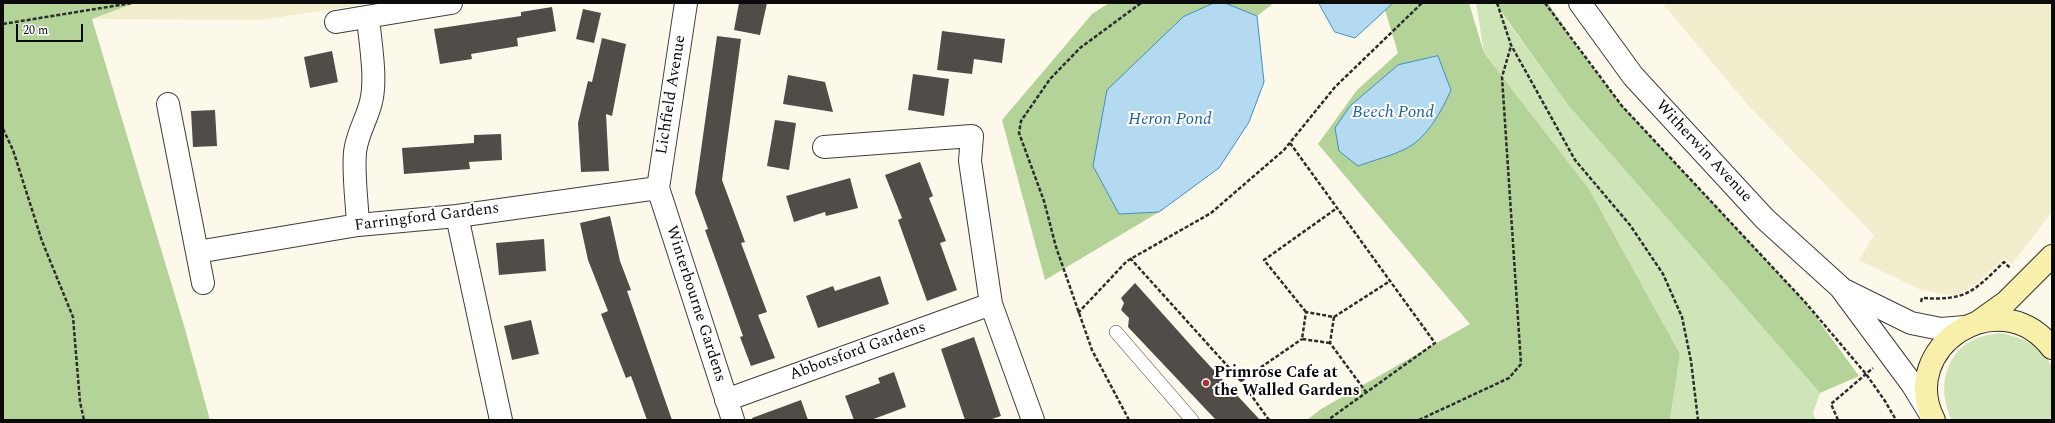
<!DOCTYPE html>
<style>
body{margin:0}
#map{position:relative;width:2055px;height:423px;overflow:hidden;background:#fdf9ea;font-family:Spectral,serif}
canvas{display:block}
.frame{position:absolute;inset:0;border:4px solid #0b0b0b;pointer-events:none}
.scale{position:absolute;left:16px;top:24px;width:67px;height:18px;box-sizing:border-box;border:2px solid #0b0b0b;border-top:0;padding-left:5px;font-size:12px;line-height:14px;white-space:nowrap;color:#0b0b0b;-webkit-text-stroke:3px #fff;paint-order:stroke}
</style>
<div id="map">
<canvas width="2055" height="423"></canvas>
<div class="frame"></div>
<div class="scale">20 m</div>
</div>
<script>
const g = document.querySelector('canvas').getContext('2d');
g.lineJoin = 'round';
function fill(path, color) {
  g.fillStyle = color;
  g.fill(path, 'evenodd');
}
function strokePath(path, color, width, dash) {
  g.strokeStyle = color;
  g.lineWidth = width;
  g.lineCap = dash ? 'butt' : 'round';
  g.setLineDash(dash || []);
  g.stroke(path);
}
function write(font, color, halo, rows, align = 'center') {
  g.font = font + ' Spectral,serif';
  g.lineWidth = 4;
  g.setLineDash([]);
  g.textBaseline = 'middle';
  g.strokeStyle = halo;
  g.fillStyle = color;
  for (const [text, x, y, turn = 0] of rows) {
    g.save();
    g.translate(x, y);
    g.rotate((+turn || 0) * Math.PI / 180);
    g.textAlign = isNaN(turn) ? turn : align;
    if (halo) g.strokeText(text, 0, 0);
    g.fillText(text, 0, 0);
    g.restore();
  }
}
const farmland = new Path2D(`
 M135,3h239l-114,17 -168,-1z
 M1662,3h390v209l-40,52 -8,-6 -25,24 -18,11 -11,2 -29,-5 -62,-30 15,-25 -127,-131z`);
const green = new Path2D(`
 M1476,3h18l74,102 252,288 -7,20 3,7h-146l10,-66 -91,-165 -105,-136z
 M2002,333c20,5 43,13 50,35v45l-2,6 -98,1c-17,-32 -6,-75 32,-84 6,-2 12,-2 18,-3z`);
const forest = new Path2D(`
 M3,3h132l-43,16 93,310 25,91h-207z
 M1109,3h105l-31,14 -64,197 40,-2 -114,68 -43,-160 90,-106z
 M1225,3h49l-17,13z
 M1393,3h76l15,50 105,136 91,165 -10,66h-363l14,-11 149,-85 -152,-180 39,-54 41,-37 -13,-43z
 M1495,3h53l27,41 47,62 183,196 54,74 -39,17 -252,-288z`);
const water = new Path2D(`
 M1214,3h11l32,13 7,66 -15,40 -30,46 -60,44 -40,2 -26,-48 14,-76 76,-73z
 M1319,3h74l-38,35 -20,-6z
 M1438,56l13,34c-9,20 -23,47 -44,58 -15,8 -33,12 -49,18l-19,-15 -4,-23 15,-22 48,-41z`);
const building = new Path2D(`
 M739,3h28l-7,32 -26,-5z
 M552,7l4,24 -39,7 1,8 -47,8 1,5 -32,5 -6,-35 87,-13v-4z
 M583,9l18,4 -7,30 -18,-4z
 M942,31l63,8 -3,24 -28,-4 -2,15 -35,-4z
 M717,36l24,3 -19,141 23,62 -4,1 26,69 -9,3 17,43 -24,8 -11,-29 3,-1 -38,-106 3,-1 -13,-36z
 M602,38l24,6 -14,72 -6,-2 3,57 -28,1 -3,-49 10,-42 4,1z
 M332,51l6,31 -28,6 -6,-31z
 M913,74l36,5 -5,37 -36,-6z
 M788,75l37,7 8,30 -50,-8z
 M215,110l2,36 -24,1 -2,-36z
 M775,120l21,3 -7,47 -22,-4z
 M501,134l1,26 -33,2 1,7 -66,5 -2,-26 72,-5v-8z
 M920,162l13,34 -4,2 17,43 -6,2 17,47 -30,11 -29,-81 4,-2 -17,-43z
 M850,178l8,30 -32,8 -1,-4 -31,10 -8,-26z
 M610,216l10,45 11,29 -4,1 45,129h-25l-16,-44 -5,2 -25,-64 7,-3 -20,-51 -8,-37z
 M544,239l2,32 -47,4 -3,-32z
 M880,276l9,28 -71,24 -12,-32 27,-10 2,5z
 M1135,283l61,68 64,69h-44l-88,-93 1,-9 -8,-8 3,-7 -3,-5z
 M531,320l8,34 -27,6 -8,-34z
 M974,337l27,79 -12,4h-24l-24,-71z
 M894,372l12,35 -35,13h-17l-9,-24 35,-13 -2,-5z
 M801,400l7,20h-55l-1,-2z`);
const path = new Path2D(`
 M1497,3l14,42 64,115 55,65 33,49 19,43 9,44 7,59
 M1545,3l77,103 183,196 61,72 19,27 11,19
 M3,24l129,-21
 M3,129l10,21 29,91 31,76 7,85 4,18
 M1290,143l145,200 -107,77
 M1130,258l111,123 28,39
 M1921,302l1,-4c45,3 52,-7 82,-36l6,6
 M1306,312l-42,-52 73,-52
 M1078,313l49,-52 84,-48 73,-63 51,-63 87,-84
 M1334,317l56,-36
 M1330,343l-28,-4 4,-27 28,5 -4,26 36,49
 M1241,381l61,-42
 M1129,420l-37,-70 -36,-103 -12,-46 -25,-68 2,-12 29,-42 30,-31 61,-45
 M1419,420l90,-42 12,-14 -19,-287 9,-31
 M1838,420l-7,-16 42,-36`);
const lane = new Path2D(`
 M1116,332l76,88`);
const street = new Path2D(`
 M686,3l-28,185 75,232
 M1580,3l53,73 132,143 75,68 72,97 19,31
 M336,22l115,-19
 M168,104l35,179
 M824,147l148,-11 -2,25 21,143 42,116
 M457,216l44,204
 M358,225c-1,-24 -5,-50 -3,-73 2,-18 12,-33 16,-50 6,-24 -1,-60 -3,-85
 M197,252l161,-27 99,-9 201,-28
 M1844,290l67,33 30,6 24,-2
 M726,400l265,-96`);
const secondary = new Path2D(`
 M1978,322l28,-20 46,-46
 M1934,420c-37,-71 64,-141 118,-72`);
const markers = [
 [1206,383,4,"#ae2f36"]
];
const streetNames = [
 ["Lichfield Avenue",672,95,-81],
 ["Witherwin Avenue",1703,152,47],
 ["Farringford Gardens",427,218,-7],
 ["Winterbourne Gardens",695,304,72],
 ["Abbotsford Gardens",858,352,-20]
];
const poiNames = [
 ["Primrose Cafe at",1214,374],
 ["the Walled Gardens",1214,392]
];
const waterNames = [
 ["Beech Pond",1393,114],
 ["Heron Pond",1170,121]
];
fill(farmland, '#f1edcd');
fill(green, '#cfe4b7');
fill(forest, '#b3d398');
fill(water, '#b3daf0');
strokePath(water, '#408fc1', 1);
fill(building, '#524c48');
strokePath(lane, '#3e3e3e', 14);
strokePath(street, '#3e3e3e', 24);
strokePath(secondary, '#2d2d2d', 24);
strokePath(path, '#2d2d2d', 2.5, [4, 2]);
strokePath(lane, '#fff', 13);
strokePath(street, '#fff', 22);
strokePath(secondary, '#f8efaa', 22);
for (const [x, y, r, color] of markers) {
  const dot = new Path2D();
  dot.arc(x, y, r, 0, 2 * Math.PI);
  g.fillStyle = color;
  g.fill(dot);
  strokePath(dot, '#fff', 1.5);
}
write('16px', '#0b0b0b', '#fff', streetNames);
write('bold 16px', '#0b0b0b', '#fff', poiNames, 'left');
write('italic 17px', '#1f6191', '#fff', waterNames);
</script>
